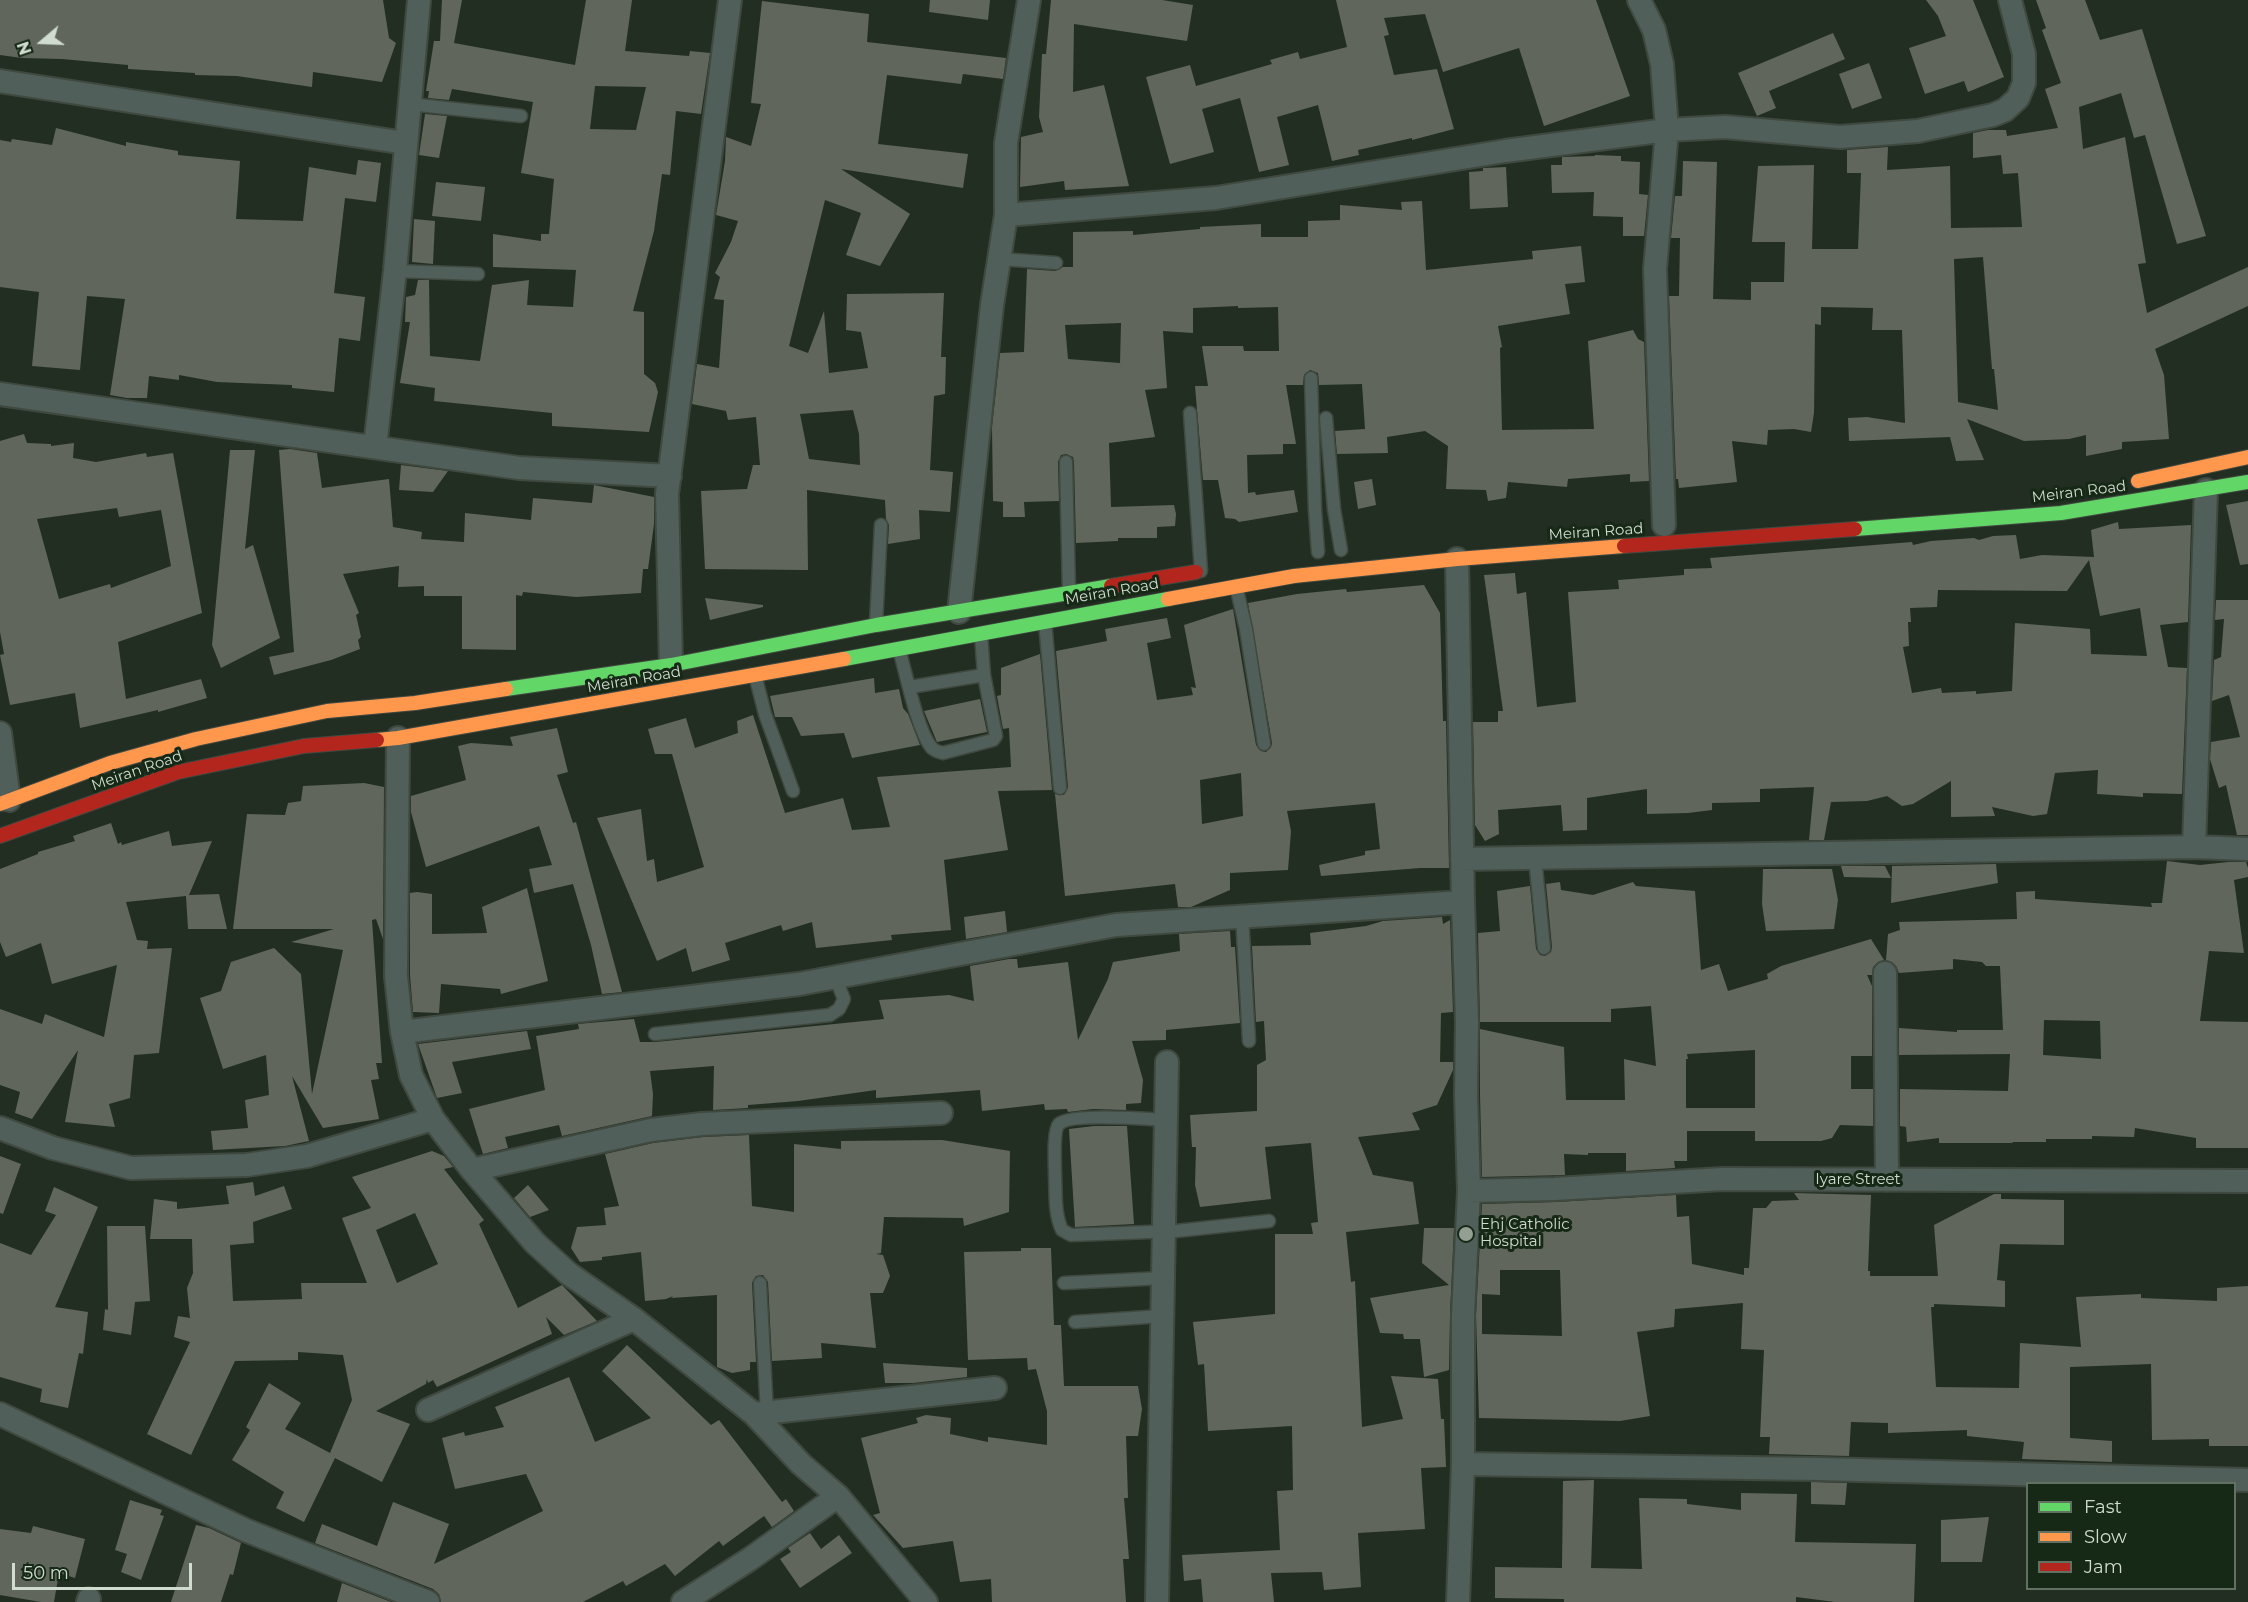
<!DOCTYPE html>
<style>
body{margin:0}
#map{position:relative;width:2248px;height:1602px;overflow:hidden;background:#232e23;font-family:Montserrat,sans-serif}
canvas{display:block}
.legend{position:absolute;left:2026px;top:1482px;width:210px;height:108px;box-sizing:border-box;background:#162816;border:2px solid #617060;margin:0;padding:8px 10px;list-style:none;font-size:18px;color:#d1dcd0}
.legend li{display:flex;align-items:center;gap:12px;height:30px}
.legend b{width:30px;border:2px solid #617060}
.north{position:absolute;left:12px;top:12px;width:60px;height:60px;-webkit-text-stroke:4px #162816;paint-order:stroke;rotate:251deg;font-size:16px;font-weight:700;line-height:24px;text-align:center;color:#d1dcd0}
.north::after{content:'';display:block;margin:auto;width:21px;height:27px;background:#d1dcd0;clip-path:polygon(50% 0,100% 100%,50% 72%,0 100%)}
.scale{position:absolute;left:12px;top:1563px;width:180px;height:27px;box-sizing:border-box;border:3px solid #d1dcd0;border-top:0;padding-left:8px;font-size:18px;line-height:21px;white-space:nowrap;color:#d1dcd0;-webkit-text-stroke:4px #162816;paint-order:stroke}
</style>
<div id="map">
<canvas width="2248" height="1602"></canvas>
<ul class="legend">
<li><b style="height:8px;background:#63d668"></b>Fast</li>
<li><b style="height:8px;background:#ff974d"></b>Slow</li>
<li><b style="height:8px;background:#b3261e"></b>Jam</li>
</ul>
<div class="north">N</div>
<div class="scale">50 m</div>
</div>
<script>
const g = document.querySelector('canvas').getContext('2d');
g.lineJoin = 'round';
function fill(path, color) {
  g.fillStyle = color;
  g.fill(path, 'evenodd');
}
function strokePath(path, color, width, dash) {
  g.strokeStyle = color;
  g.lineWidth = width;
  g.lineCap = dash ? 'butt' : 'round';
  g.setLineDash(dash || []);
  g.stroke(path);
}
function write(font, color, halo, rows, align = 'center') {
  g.font = font + ' Montserrat,sans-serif';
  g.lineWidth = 6;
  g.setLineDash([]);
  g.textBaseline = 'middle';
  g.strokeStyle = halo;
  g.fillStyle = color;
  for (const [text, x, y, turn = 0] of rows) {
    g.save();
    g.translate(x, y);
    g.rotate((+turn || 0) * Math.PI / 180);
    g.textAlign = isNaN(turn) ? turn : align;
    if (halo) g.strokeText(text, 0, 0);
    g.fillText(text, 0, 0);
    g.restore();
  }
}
const building = new Path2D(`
 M0,0h383l6,38 7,5 -14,39 -69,-10 -1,15 -75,-11 -42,-1v-2l-67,-4v-4l-66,-6 -40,-1 -22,-3z
 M442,0h20l-8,43 121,22 11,-65h46l-7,51 64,5 1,-5 20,2 -9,61 -25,-3 -6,64 -8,-1 -8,57 -21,80 11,1v62l11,9 3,9 -9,40 -97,-6v-13l-118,-12 1,-13 -35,-5 10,-61h-5l1,-25 9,-2 3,-15h11l1,76 50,5 12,-76 37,-5 -2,25 46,2 3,-37 -83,-3v-33l48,7v-7h8l5,-55 -33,-6 12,-71 -81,-13 -3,11 -21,-2 1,-7h-3l8,-50h6zM595,86l51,1 -10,43 -46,-1z
 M930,0h60l-2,20 -59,-8z
 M1051,0h111l31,5 -6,36 -113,-17 -1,68 31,-7 25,101 -64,4 -1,-9 -44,6 1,-50 22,-5 -4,-15 3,-63h4z
 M1336,0h260l34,96 -86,30 -25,-78 -76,24 -18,-58 -41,4 5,17 -5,1 10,39 43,-6 17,60 -42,11v-2l-54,12 1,5 -27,6 -14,-56 -41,12 12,48 -30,7 -19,-74 -38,11 12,43 -44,12 -24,-87 44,-12 6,21 76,-22 -2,-4 28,-8 2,7 47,-12z
 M1926,0h47l31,77 -36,15 -4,-11 -39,13 -16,-46 37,-12 -8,-20z
 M2036,0h49l15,40 42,-11 64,207 -29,8 -32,-109 -11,3 -13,-45 -42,14 4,42 42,-12 21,126 -8,1 9,49 101,-46v39l-93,43 9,26 5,64 -47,3v7l-36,7v-21l-17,4 -45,2 -57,-22 17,41 -28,1 -6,-24 -101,4 -1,-23 19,-1 38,6 -3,-93h-30l1,-22 -52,-1v18l-6,-1 -1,89 -3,19 -17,-3 -26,1 -1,15 -35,-4 5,41 -58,6 -1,-9h-2l-7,-183h10l1,-58h-9l4,-42h7l1,-35 34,1 -4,137 38,1v-18h33l1,-40h-33l6,-76 56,-1 -2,84h46l3,-76h-14v-23l41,-3 -1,23 63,-4 1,62 71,-1 -4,-54 -15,1 -2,-19 -28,3v-25l15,-3h18l1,6 51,-8 -13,-39 16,-6 -19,-53 4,-2zM1983,257l9,112h2l4,41 -40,-8 -4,-143z
 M762,1l107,13 -2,28 139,16 -3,21 -40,-5 -2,10 -74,-9 -9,69 90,10 -5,34 -122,-19 69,45 -30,52 -34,-11 15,-42 -36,-13 -36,146 19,7 16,-42 5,62 39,-5 -7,-36 -15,-2 1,-36 97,-1 -3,64h5l-1,37 -11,2 -4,74 23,2 -3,40 -31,-2 1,29 -32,5 1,-19 -3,-6 -1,-19 -78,-10 1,80 -103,-1 -4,-78 46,-2 6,-24h7l-4,-48 -28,3 -2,-9 -34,-7 5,-40 22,4 5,-68 -10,-1 6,-22 -5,-4 16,-31 7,-21 -22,-6 9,-54 1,-24 25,9 10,-42 -10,-1zM853,410l6,24 1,31 -51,-6 -9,-45z
 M1833,33l12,26 -76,32 7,17 -19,8 -19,-43z
 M1869,63l13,35 -30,11 -13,-35z
 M425,114l22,2 -8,42 -20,-3z
 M56,128l70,18v-4l52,9v4l62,6 -4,58 67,2 6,-54 47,8 2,-15 23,3 -5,39 -31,-4 -11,95 31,4 -5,44 -21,-3 -5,54 -42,-4v-3l-75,-3 -38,-7v5l-30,-4 -2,22h-20l-17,-3 15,-96 -38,-3 -7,74 -48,-4 7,-74 -39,-5v-147l11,2 1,-3 40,6z
 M1595,155l26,1v5l19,1 -1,32 9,1 -4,41h-21v-19l-30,-1 1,-24 -42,1 -1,-28h11v-8l33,-1z
 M1506,167l2,40 -38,2 -1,-37 14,-1v-3h2z
 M436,182l49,5 -4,34 -49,-5z
 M1422,201l4,69 107,-11 -1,-8 49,-5 4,36 -20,2 5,30 -72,12 4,21 -2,1 2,82 92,-1 -6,-88 45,-11 5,9 6,3 5,139 -19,1v-8l-62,5 -1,8 -59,-5 -2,16 -18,3 -2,-11 -40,-1 2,-43 -23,-15 -38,6 1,16 -51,1 -2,-23 30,-2 -3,-45 -43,1 -1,-12 -8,-3 -6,5 -1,10h-17l10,59h-13v10l-36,1 1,38 7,-1 1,3 38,-5 4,22 -59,10 -4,-3 -10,-1 -7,-38h-15l-8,-94h13l-6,-40h41l1,5h35l-1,-44 -40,1v-2l-45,2v25l-30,-2 4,57 -22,2 10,47 -46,6 2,64 63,-2 2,9 -1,12 -18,1v11h-39v3l-42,2 -2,-81 -1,-5 -7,-3 -5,1 -3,7 1,39 -35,1 1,15h-22v-15l-10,-1 -1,-74 8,-74 24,-1 3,-83 28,2 8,-4h10v-35l60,-1v4l67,-6v-2l61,-3v13h47v-16l32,-1v-15l62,5 -1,-8zM1121,323l-1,40 -52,-4 -3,-34z
 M414,219l21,2 -2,43 -21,-2z
 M24,434l3,9 24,1v2l23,-3 -1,15 23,4 50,-9 1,4 26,-4 29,160 -84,29 8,57 75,-20 6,19 -49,14v-2l-78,18 -5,-35 -65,12 -10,-50 4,-1 -4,-22v-191zM117,508l2,9 42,-7 10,56 -60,22 -1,-4 -51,15 -22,-80z
 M290,449l27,4 5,35 67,-9 4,48 29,5 -1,7 43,3 1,-29 66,7 2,-22 59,5 2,-18 60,12v27l-6,45h-5l-2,24 -65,4 -53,-5 -1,4 -6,-1v55l-54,-1v-53h-38v-10l-26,1 1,-21 -56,8 16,39 -3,2 5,22 -3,3 2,9 -29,11 -57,15 -5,-18 25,-5 -15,-202z
 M230,450h25l-10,99 8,-4 27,93 -59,30 -9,-23z
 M401,465l47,6 -15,21 -34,-2z
 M1372,479l4,26 -18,4 -4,-27z
 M2248,501v63l-8,1 -14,-60z
 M2118,522l1,7 72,-4 -3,97 -28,3 8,42 19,1 -5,126 -39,-1v4l-46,-3 1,-24 -43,3 -8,41 -14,2 -41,-9 3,9 -44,1v-36l-38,23 -11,2 -15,-10 -20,5 -36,1 -7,38h-15l5,-53 -54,2v13l-48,1v7l-24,3 -41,1v-25l-60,9v32l-24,1 -2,-26 -63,5 1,24 -14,7 -10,-16 -2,-103h25v-11h5l-19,-136 31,-2 2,21 9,-2 11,115 39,-5 -8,-110 51,-3 -1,-9 66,-5v-6l28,-1 -2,-10 202,-16 1,3 18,-4 43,-3 5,2 14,-4 23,-1 4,24 22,-4 52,2 -3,-27zM2089,560l11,56 40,-8 7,48 -56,-2 -1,-25 -75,-6 -3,68 -36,3v-3l-34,2 -1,-5 -29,5 -9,-46 6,-1 -1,-24h3l-1,-14 27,-1 1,-17 129,1z
 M1424,585l16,28 3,108h3l3,147h-29l-99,8 -2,-11 46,-10v-4l15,-2 -5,-46 -88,8 4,20 -3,39 -58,3v17l-39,17h-13l-3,-23 -110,12 -10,-102 9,1 4,-8 -12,-136 51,-10 -2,-12 62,-11 4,20 -24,5 10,57 36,-5 -2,-8 5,1 -12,-63 49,-16 23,136 5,6 5,1 5,-5 1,-4 -24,-140 49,-9 49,-5 1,3zM1241,773l2,43 -41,8 -2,-44z
 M705,598l58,7v2l-53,13z
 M2216,600h32v235h-11l-11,-50 -7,3 -9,-29 1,-17 29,-5 -11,-42 -17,6 2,-41 7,-3 3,-38 -9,1z
 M1040,654l12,136 -54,1 10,59 -64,10 7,70 -60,5 1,5 -76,8 -4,-26 -29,9 -2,-6 -56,18 5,17 -38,12 -6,-24 -29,13 -60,-143 44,-9 6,52 7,-2 3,23 47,-15 -32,-113h-17l-7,-25 38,-11 9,30 43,-15 -1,-12 16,-6 32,98 58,-15 9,32 38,-3 -13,-50 134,-10 -2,-39 -6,1 -6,-33 4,-1v-27z
 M874,678l1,15 24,-4 4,19 5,6 12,31 -68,13 -8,-25 -43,3 -9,-19h-17l-5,-21z
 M980,699l7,33 -50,10 -13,-31z
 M557,728l11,44 -11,3 16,48 3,-1 46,170 -20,2 -11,-49 -18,-61 -39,9 -5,-24 23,-4 -13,-39 -113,41 -15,-55v-16l55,-16 -8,-34 13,-3 42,3 -3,-9z
 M364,783l20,4 -1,152 -7,-20 -4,1 10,143h-6l3,16 -8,1 8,39 -56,9 -31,-52 17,65 -24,5 -72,4 -2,-19 37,-3 -3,-28 24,-5 -3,-40 -43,14 -23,-71 21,-7 10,-29 43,-14 27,26 11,120 31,-144 -52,-8 43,-13h-101l14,-115 38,1 3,-12 13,-2 2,-15z
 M111,823l7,21 3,-2 1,3 47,-14 3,15 40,-5 -23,54 30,-1 8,35h-39l-2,-33 -60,6 11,38 11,1 -1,8 25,-1 -13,105 -25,2 -4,43 -21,6 6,23 -50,-5 13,-72 -46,69 -17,-6 5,-21 -20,-7v-76l42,15 3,-10 59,23 13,-72 -65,19 -11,-41 -35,14 -6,-15v-73l38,-15v-2l37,-11 -2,-5z
 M2167,861l33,4 28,-3h18l2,6v9l-14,3 10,73 -35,-2 -9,70 48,1v126h-52v-10l-61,-10 -1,9 -42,-1v3h-46v3h-33l-1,1h-73v-5l-32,4 -1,-15 -6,-1v-37l108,2 2,-37 -111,1v-27l58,4v-2h46l-3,-64h-14l-4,-4 -29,-3v10l-54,4 -3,-7 -10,-6 2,-26 12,-4 -1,-8 118,-3 -1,-27 19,-1v8l117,8 -1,-4h11zM2044,1020l56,1 1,38 -58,-4z
 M1996,864l2,19 -107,20 1,-37z
 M1841,866h44l6,12 -47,-1z
 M1763,869h69l6,31 -4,29 -68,2 -4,-27z
 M1560,882l1,8 32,5 40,-13 3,4 59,5 6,79 18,-6 9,27 40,-12 -1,-5 14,-8 90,-27 13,21 -6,2 -5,5 -1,8h-5l5,11v70h-21v33h22v37l-33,-1 -8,13 -11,3h-66v-10h-68v30h-13l1,7 -49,3v-18h-38v2l-24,-1 1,21 -83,2 -2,-82v-66l84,18 2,53h59l-1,-41 32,7 -5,-60 -40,3v13h-131l-2,-89 22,-2 -3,-40 33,-5 6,63 4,6 5,1 6,-4 1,-5 -6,-63zM1755,1050v58h-69v-49h2l-1,-5z
 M527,888l21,93 -47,13 -1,-5 -59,-5 -2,29 -26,-1 -3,-37v-82l7,-1 15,2v40l55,-1 -5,-26z
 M1005,911l2,21 -41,7 -2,-22z
 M1442,917l1,7 7,-4 3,92 -12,1 -1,49h13v8l-16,35 -25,8 8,17 -62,7 15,38 40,7 6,42 -73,8 5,50 4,-1 7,146 41,-8 -12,-43 47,3 3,40h3l2,48 -25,1 4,61 -67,4 3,54 -37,3 -2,-18 -51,1 3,29h-71l-2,-23 -17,2 -2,-26 98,-5 -3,-59 16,-1 -1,-64 -84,5 -4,-67 -6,1 -5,-43 82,-8v-80h38l-2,-11 7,-1 -7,-79 -46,4 6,52 -71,8 -5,-22 1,-38h-4l-2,-32 67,-4v-46l9,-5 -2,-39 -8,1 -4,-76 59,-1 -1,-12 56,-7 17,-5z
 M1230,931l1,16h4l5,76 -74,7v10l-34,1 11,39 -2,23 -15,1v6l-33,-1 -25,3 -1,-3 -22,1 -1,-6 -62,7 -2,-21 -104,8v-8l-78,11 -50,4v3l-35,2 1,-44 -64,5 3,23 -1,22 -90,20 -3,-11 -54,12 3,11 -25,6 -14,-45 76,-19 -9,-54 43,-7 -1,-5 56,-5 6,23h16l228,-23 -5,-19 70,-5 25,6 -4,-35 39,-7h8l1,9 50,-6 10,78 30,-61 5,-17 67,-11 -1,-17z
 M527,1031l4,18 -79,13 10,31 -25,5 -19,-54z
 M1094,1126h33l7,98 -59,3 -6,-98z
 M749,1135l3,71 42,6v-68l47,5v-8l101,-1 68,11 -1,61 -45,14 -1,-8 -79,-1 -3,36 -5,1 7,1 7,21 -7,17h-13l6,55 -55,-5 1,15 -50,3 -4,-79 -5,-7 -7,1 -4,7 4,79h-6v8l-18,3 -15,-6v-72l-46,3 2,-2 -7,3 -21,2 -4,-49 -39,5v3l-22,2 -9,-14 6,-21 29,-2 -2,-17 15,-2 -14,-52 48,-11 50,-6z
 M432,1151l12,5 9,11 -9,2 40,51 -5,4 39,84 44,-23 35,36 -33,14 -18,-18 6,17 -115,53 -4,-7 -5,3 -1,-4 -1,5 -50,27 34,13 -28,58 -47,-24 -31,64 -28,-14 8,-16 -52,-32 18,-30 -4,-3 23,-44 32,20 -16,26 45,24 22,-53 -9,-45 -45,-3v8l-63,1 -44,94 -44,-21 43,-92 -16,-5 4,-21 12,2 -3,-30 6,-15 -1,-34h-42l4,-40 23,3v7l52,-5 -3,-18 27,-4 2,14 29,-10 8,23 -39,13 1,21 -24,2 3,56 69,-2 -1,-16h66l-25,-65 29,-10 -19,-31zM415,1213l23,51 -41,19 -21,-53z
 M0,1156l21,8 -18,50 -3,-1z
 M528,1185l21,25 -19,7 -16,-19z
 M54,1187l44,20 -43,100 33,5 -5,42 -4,-1 -11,55 -28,-6 2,-13 -42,-12v-134l31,12 25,-40 -11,-4z
 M1794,1193l77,2 -3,76h2v5h68l-4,-51 60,-31h7v5l63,1v45l-64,-1 -3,36 8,1v26l-71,-3v3h-3l5,80 83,1 1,-45 61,4 -5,-50 65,-3v4l76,3v-13l31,-2v160h-39v-7l-57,1 -1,-76 -81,3v71l42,3v21l-90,-3 2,-17 -57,-6v-6l-79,3v-10l-37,-1 -2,34 -80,-2 1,-17h-10l4,-87 -23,-1 2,-46 -68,6 -1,18 -37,5 13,84 -30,5 -141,-3 -3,-103 6,-111 74,-2 120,-7 1,22 12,-1 3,48 52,11v-7h5l4,-60h13l6,-7 27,-1zM1500,1270h60l2,66 -80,-2v-40l18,1z
 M107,1226h38l5,75 -15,1 -4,33 -28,-5 2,-21 3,1z
 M1424,1228h30l-4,86 -1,56 -25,7 -4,-38h-16l-1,-5 -23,-1 -10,-35 79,-13 -27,-22z
 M1021,1248h30l3,77h7l3,61h74l4,23 -4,27h-12l2,62h-4l5,61h-6l3,43h-134l-1,-23 -31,3 -7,-41 -50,7 -30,-33 7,-2 -19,-75 57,-15 -2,-5 10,-3 25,3 -1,16 38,8v-5l59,8v-34l-11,-42 -8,1 -1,-12 -59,2 -4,-108 57,-1z
 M627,1345l84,80 8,-5 63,82 4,-3 8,12 -22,16 -8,-11 -41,30 -4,-5 -44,35 -10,-12 -39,22 -3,-5 -40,21h-142l-2,-8 -6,-5 -118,-46 7,-19 55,22 16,-44 56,22 -15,40 109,-53 -17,-37 -71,15 -13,-51 22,-6 1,4 39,-9 -9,-20 74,-30 26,65 56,-24 -49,-47z
 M883,1363l84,5v9l-54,6h-28z
 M1594,1480l-3,88 51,1 -3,-71 48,1v5l54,6v-17l56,1 -2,48 121,2 -2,58h-79l-39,-5v5h-232v-3l-69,-1v-31l67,1 1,-87z
 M1811,1482l36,1 -2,22 -34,-1z
 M130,1500l32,10 -2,5 4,1 -23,64 -20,-8 6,-18 -12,-4z
 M1989,1517l-7,45h-41v-42z
 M196,1525l13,3 32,15 -8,32 -3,-1 -9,28h-50z
 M33,1526l52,13 -10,39 -16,-5 -5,29h-13l-41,-7v-66l31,4z
 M810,1533l11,16 18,-14 13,18 -52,35 -20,-29 11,-7 -3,-4z
 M342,1583l49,19h-54z`);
const lane = new Path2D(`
 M409,104l112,12
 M1000,259l56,4
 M395,271l83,3
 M1311,378l4,132 3,42
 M1190,413l11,158
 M1326,418l8,91 7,41
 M1066,462l3,130
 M1236,586l10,43 18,115
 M1045,622l15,166
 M876,624l5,-99
 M899,649c7,24 18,80 32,98 3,4 8,5 12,6l50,-13 3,-4 -12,-61 -3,-40
 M755,675l10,39 28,77
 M910,687l74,-12
 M1535,858l9,90
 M1242,915l7,126
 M655,1034l175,-19 9,-6 5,-10 -9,-22
 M1166,1120c-17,-1 -96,-7 -107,4 -6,6 -4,40 -4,50 1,18 -1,39 7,56l9,5 105,-4 93,-10
 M760,1283l7,130
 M1064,1283l99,-5
 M1075,1322l87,-6`);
const street = new Path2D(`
 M1639,0l15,30 8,34 5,66 -12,139 9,256
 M0,81l405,62
 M1006,215l210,-17 289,-47 162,-21 58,-3 115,10 78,-6 75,-16 12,-5 13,-12 6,-15v-29l-14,-54
 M0,394l519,74 151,8
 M375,447l20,-176 24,-271
 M1457,559l6,343 4,120 -1,73 3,96 -6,124v149l-5,138
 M959,612l33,-307 14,-90v-72l23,-143
 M671,665l-4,-171 63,-494
 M0,733l9,67
 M398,738l-2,238 6,56 9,43 22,44 39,51 63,73 34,31 65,45 120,95 47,50 37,32 88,106
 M2194,847l54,2
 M1462,859l732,-12 12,-357
 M1885,973l2,207
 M402,1032l397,-48 317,-59 347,-23
 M0,1128l53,20 78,20 116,-3 60,-9 126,-37
 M472,1170l179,-40 51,-6 239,-11
 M1469,1191l86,-2 168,-10 525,2
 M428,1410l206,-91
 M0,1414l245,116 183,72
 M754,1414l241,-26
 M1463,1464l356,5 429,11
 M88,1602l1,-3
 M683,1602l67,-43 88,-63
 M1157,1602l10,-540`);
const fast = new Path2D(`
 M1855,529l206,-16 187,-31
 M844,659l324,-60
 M506,689l165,-24 205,-40 235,-39`);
const slow = new Path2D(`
 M2138,481l110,-24
 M1168,599l126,-23 163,-17 167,-13
 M377,740l21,-2 446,-79
 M0,804l110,-41 86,-24 131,-28 88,-8 91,-14`);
const jam = new Path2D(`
 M1624,546l231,-17
 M1111,586l85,-14
 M0,836l178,-64 126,-26 73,-6`);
const markers = [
 [1466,1234,8,"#949f93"]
];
const streetNames = [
 ["Meiran Road",2079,492,-7],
 ["Meiran Road",1596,532,-4],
 ["Meiran Road",1112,592,-10],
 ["Meiran Road",634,680,-10],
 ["Meiran Road",137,771,-19],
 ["Iyare Street",1858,1180]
];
const poiNames = [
 ["Ehj Catholic",1480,1225],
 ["Hospital",1480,1242]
];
fill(building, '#60665b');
strokePath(lane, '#404940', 15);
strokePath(street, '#404940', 26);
strokePath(fast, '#404940', 16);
strokePath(slow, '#404940', 16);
strokePath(jam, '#404940', 16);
strokePath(lane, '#505f59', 12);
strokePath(street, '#505f59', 22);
strokePath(fast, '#63d668', 14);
strokePath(slow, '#ff974d', 14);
strokePath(jam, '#b3261e', 14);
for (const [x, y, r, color] of markers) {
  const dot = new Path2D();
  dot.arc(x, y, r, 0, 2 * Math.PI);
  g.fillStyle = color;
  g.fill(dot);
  strokePath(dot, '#162816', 2);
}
write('15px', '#d1dcd0', '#162816', streetNames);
write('15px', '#d1dcd0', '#162816', poiNames, 'left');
</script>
